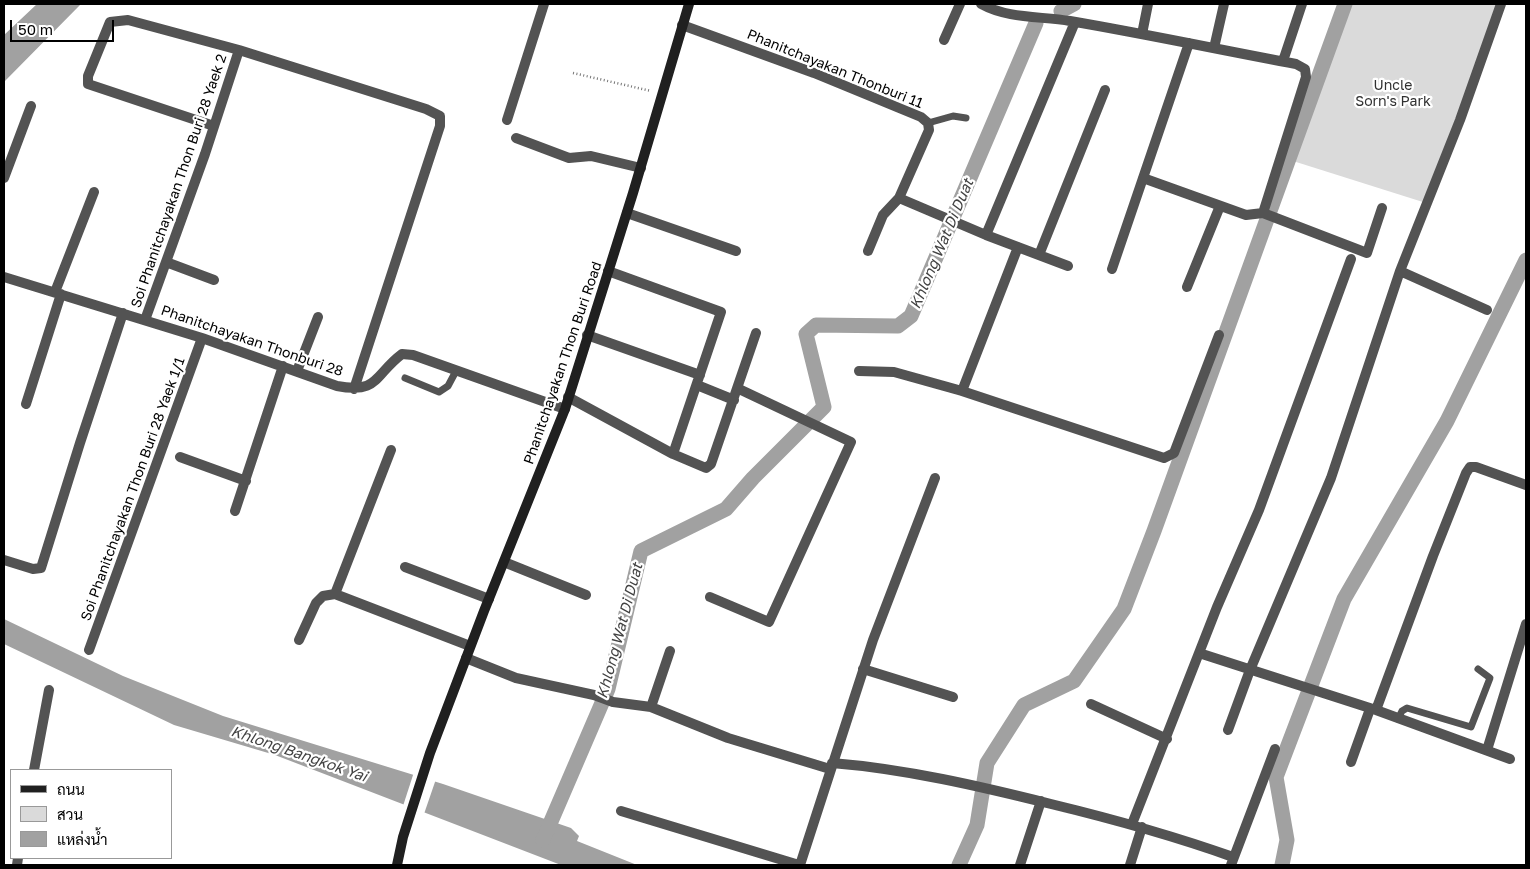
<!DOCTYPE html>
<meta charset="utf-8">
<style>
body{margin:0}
#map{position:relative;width:1530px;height:869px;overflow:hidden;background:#fff;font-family:"Golos Text",Sarabun,sans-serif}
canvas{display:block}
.frame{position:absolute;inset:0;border:5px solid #000;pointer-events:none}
.legend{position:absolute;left:10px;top:769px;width:162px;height:90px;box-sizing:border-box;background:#fff;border:1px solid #999;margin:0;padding:6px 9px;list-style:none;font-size:15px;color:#000}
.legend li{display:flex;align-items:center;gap:10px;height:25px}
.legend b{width:25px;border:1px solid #999}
.scale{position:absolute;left:10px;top:20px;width:104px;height:22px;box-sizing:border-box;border:2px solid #000;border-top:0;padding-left:6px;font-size:15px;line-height:18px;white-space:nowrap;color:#000;-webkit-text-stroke:4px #fff;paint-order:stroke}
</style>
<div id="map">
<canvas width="1530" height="869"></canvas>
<div class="frame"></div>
<ul class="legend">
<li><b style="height:6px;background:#202020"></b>ถนน</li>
<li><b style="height:14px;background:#dadada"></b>สวน</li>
<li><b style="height:14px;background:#a1a1a1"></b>แหล่งน้ำ</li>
</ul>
<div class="scale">50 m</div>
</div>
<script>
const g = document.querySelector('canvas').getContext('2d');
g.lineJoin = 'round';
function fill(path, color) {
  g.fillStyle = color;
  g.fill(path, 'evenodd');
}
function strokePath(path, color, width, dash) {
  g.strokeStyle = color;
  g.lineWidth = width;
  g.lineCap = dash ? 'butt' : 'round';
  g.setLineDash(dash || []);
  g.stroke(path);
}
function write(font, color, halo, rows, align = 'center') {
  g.font = font + ' "Golos Text",sans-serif';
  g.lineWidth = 4.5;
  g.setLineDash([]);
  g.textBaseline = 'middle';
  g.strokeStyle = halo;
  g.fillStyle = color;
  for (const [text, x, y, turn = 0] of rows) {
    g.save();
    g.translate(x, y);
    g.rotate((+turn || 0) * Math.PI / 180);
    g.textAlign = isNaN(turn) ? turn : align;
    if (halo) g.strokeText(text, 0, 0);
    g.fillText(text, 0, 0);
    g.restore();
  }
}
const green = new Path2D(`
 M1349,4h150l-73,199 -133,-42z`);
const water = new Path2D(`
 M37,4h44l-77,78v-47z
 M4,619l119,57 100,40 220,68 128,44 8,8 -2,5 60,24h-76l-286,-110 -101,-30 -170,-81z`);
const pier = new Path2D(`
 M414,772l22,7 -12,35 -21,-8z`);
const canal = new Path2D(`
 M1061,11l13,-7
 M543,840l65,-151 33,-138 85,-42 27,-31 71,-71 -18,-73 10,-9 82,1 13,-10 125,-293
 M959,865l18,-40 10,-62 37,-58 50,-24 50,-72 30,-78 191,-527
 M1282,865l5,-25 -11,-63 68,-178 103,-178 79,-161`);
const path = new Path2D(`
 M573,73l78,18`);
const service = new Path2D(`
 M928,123l25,-7 13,2
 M405,378l34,14 9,-6 8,-15
 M1398,719l4,-8 5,-3 64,19 19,-49 -12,-9`);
const minor = new Path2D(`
 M981,4c27,15 60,12 89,17 76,13 151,29 226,43l9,5 1,8 -43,136 -17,2 -103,-37
 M682,25l132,48 107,44 7,6 1,7 -30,68 -16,17 -15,36
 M1142,34l6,-30
 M944,40l16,-36
 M1214,48l10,-44
 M1283,61l19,-57
 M507,120l37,-116
 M214,126l-126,-42v-8l22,-54 18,-2 111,30 187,59 14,7v10l-86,263
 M516,138l53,20 22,-2 50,12
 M4,178l27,-72
 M899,198l87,37 82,31
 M627,213l109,38
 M1263,213l104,40 15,-45
 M986,235l89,-213
 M1039,255l66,-165
 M166,262l48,18
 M1112,269l77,-226
 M608,271l113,41 -48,142
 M1400,271l87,39
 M4,277l198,61 135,48c42,8 37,-11 65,-32l11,1 152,54
 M1187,287l33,-81
 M55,292l39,-100
 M145,320l60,-166 34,-104
 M587,335l113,40
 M297,371l21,-54
 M859,371l35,1 68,19 202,67 10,-5 45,-118
 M697,385l37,15
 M962,391l56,-144
 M568,397l105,57 33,14 5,-4 45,-131
 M26,404l35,-110
 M391,450l-56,144 135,52
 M180,457l66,24
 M235,511l48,-145
 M4,560l29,9 8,-1 39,-125 43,-130
 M504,562l82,33
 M405,567l84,32
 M710,597l59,25 82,-180 -112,-53
 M299,640l17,-37 7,-7 12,-2
 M89,650l113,-312
 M1199,653l177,57 134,49
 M466,658l50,20 78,17 19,7 38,5 77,31 102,31
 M863,669l90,28
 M1091,704l76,35
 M651,707l19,-56
 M1376,710l57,-154 33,-83 4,-6h6l50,18
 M1228,730l22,-60 81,-192 69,-207 60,-151 41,-116
 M1487,750l39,-126
 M1351,762l19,-53
 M832,763c74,6 147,23 219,41 62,15 123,32 182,53
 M34,770l15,-80
 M621,811l178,54
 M1132,824l85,-217 42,-97 92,-251
 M17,865l1,-7
 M800,865l73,-225 62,-162
 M1020,865l21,-64
 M1130,865l12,-38
 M1231,865l44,-116`);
const secondary = new Path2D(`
 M397,865l6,-28 27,-84 54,-142 81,-202 68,-216 56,-189`);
const streetNames = [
 ["Phanitchayakan Thonburi 11",835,69,22],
 ["Soi Phanitchayakan Thon Buri 28 Yaek 2",179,181,-71],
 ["Phanitchayakan Thonburi 28",252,341,19],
 ["Phanitchayakan Thon Buri Road",563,363,-71],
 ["Soi Phanitchayakan Thon Buri 28 Yaek 1/1",133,489,-70]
];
const parkNames = [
 ["Uncle",1393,86],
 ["Sorn's Park",1393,102]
];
const waterNames = [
 ["Khlong Wat Di Duat",942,244,-67],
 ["Khlong Wat Di Duat",620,631,-75],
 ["Khlong Bangkok Yai",299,754,19]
];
fill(green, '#dadada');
fill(water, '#a1a1a1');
fill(pier, '#fff');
strokePath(canal, '#a1a1a1', 15);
strokePath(path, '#757575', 2.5, [1, 2.5]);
strokePath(service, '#535353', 7);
strokePath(minor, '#535353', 10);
strokePath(secondary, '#202020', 10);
write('14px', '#000', '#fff', streetNames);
write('14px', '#313131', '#fff', parkNames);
write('italic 15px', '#424242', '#fff', waterNames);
</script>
